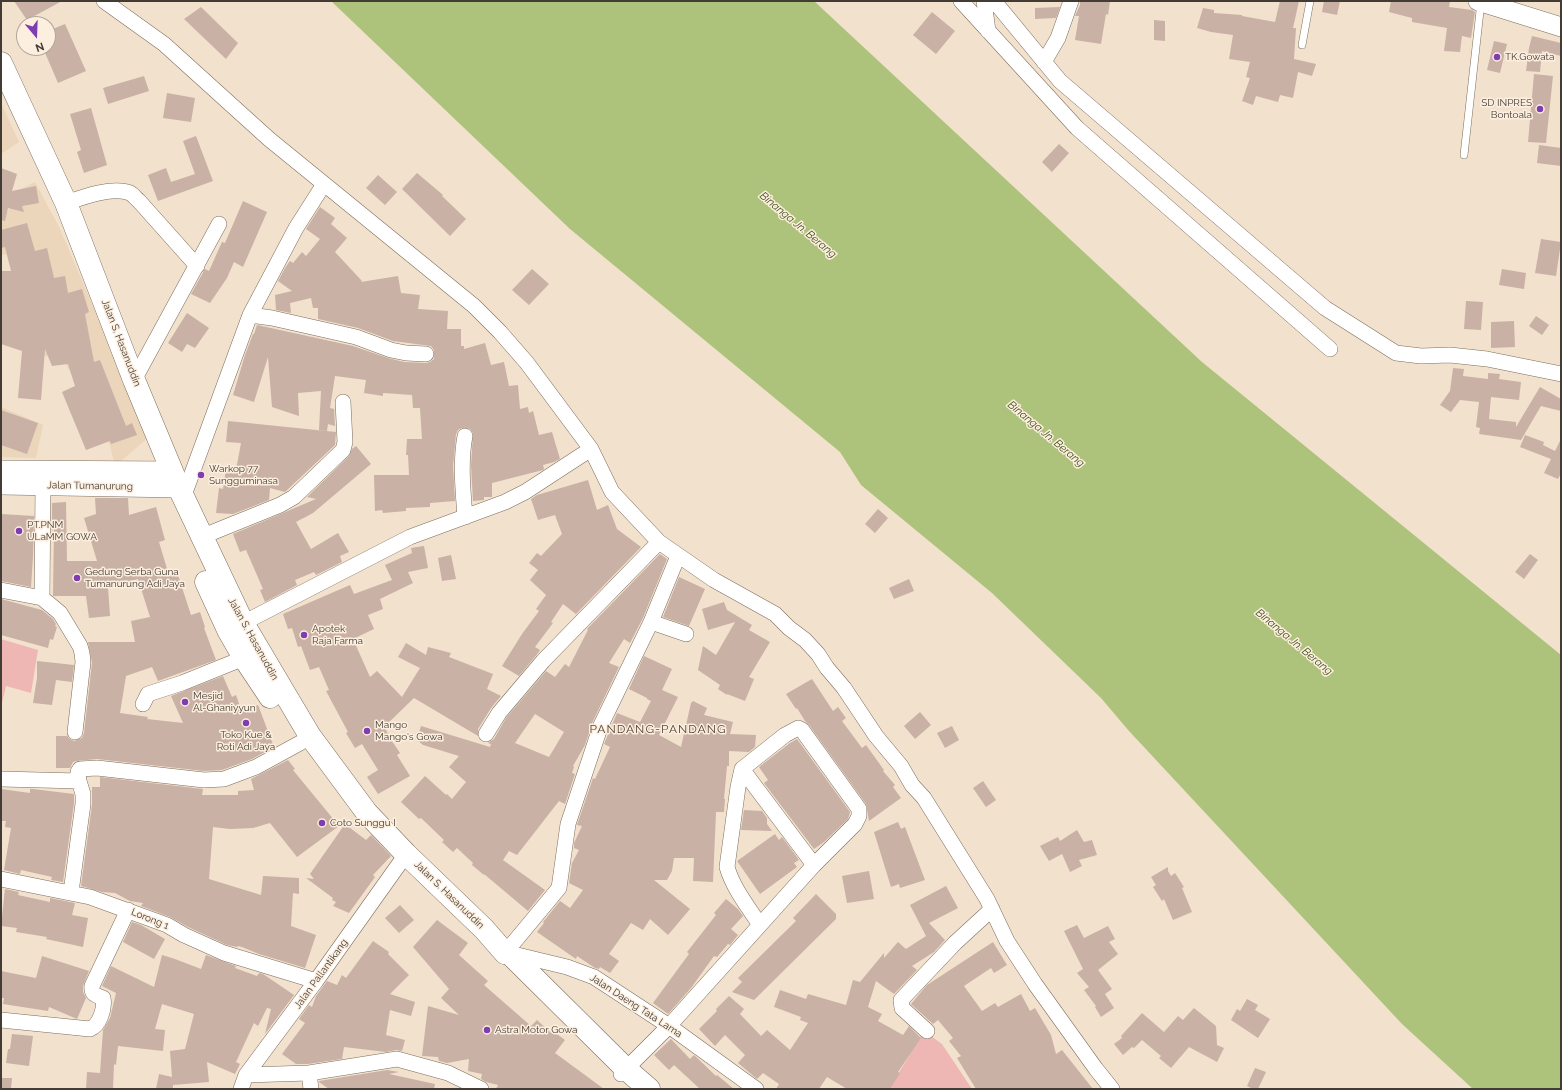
<!DOCTYPE html>
<style>
body{margin:0}
#map{position:relative;width:1562px;height:1090px;overflow:hidden;background:#f2e1cd;font-family:Raleway,sans-serif}
canvas{display:block}
.frame{position:absolute;inset:0;border:2px solid #423c34;pointer-events:none}
.north{position:absolute;left:16px;top:16px;width:40px;height:40px;box-sizing:border-box;background:#fdefdf;border:1px solid #b2a79b;border-radius:50%;rotate:161deg;font-size:11px;font-weight:700;line-height:16px;text-align:center;color:#423c34}
.north::after{content:'';display:block;margin:auto;width:14px;height:18px;background:#7e3db1;clip-path:polygon(50% 0,100% 100%,50% 72%,0 100%)}
</style>
<div id="map">
<canvas width="1562" height="1090"></canvas>
<div class="frame"></div>
<div class="north">N</div>
</div>
<script>
const g = document.querySelector('canvas').getContext('2d');
g.lineJoin = 'round';
function fill(path, color) {
  g.fillStyle = color;
  g.fill(path, 'evenodd');
}
function strokePath(path, color, width, dash) {
  g.strokeStyle = color;
  g.lineWidth = width;
  g.lineCap = dash ? 'butt' : 'round';
  g.setLineDash(dash || []);
  g.stroke(path);
}
function write(font, color, halo, rows, align = 'center') {
  g.font = font + ' Raleway,sans-serif';
  g.lineWidth = 3;
  g.setLineDash([]);
  g.textBaseline = 'middle';
  g.strokeStyle = halo;
  g.fillStyle = color;
  for (const [text, x, y, turn = 0] of rows) {
    g.save();
    g.translate(x, y);
    g.rotate((+turn || 0) * Math.PI / 180);
    g.textAlign = isNaN(turn) ? turn : align;
    if (halo) g.strokeText(text, 0, 0);
    g.fillText(text, 0, 0);
    g.restore();
  }
}
const built = new Path2D(`
 M1,103l18,39 -18,12z
 M35,182l24,45 90,210 -34,29 -5,-21 -47,-86 -20,-3 -19,-104 -23,3v-46l7,2 7,-19z
 M1,407l42,18 -7,33 -35,-1z`);
const green = new Path2D(`
 M1,639l37,11 -7,43 -25,-7 -5,21z
 M924,1031l18,13 30,45h-83z`);
const water = new Path2D(`
 M331,1h483l388,361 359,293v434h-88l-71,-65 -273,-293 -28,-33 -109,-105 -131,-108 -21,-33 -270,-223z`);
const building = new Path2D(`
 M14,1h48l-35,19z
 M1080,1h30l-2,14 -2,-1 -5,30 -26,-4 4,-24h-4l5,-11z
 M1280,1h19l-6,27h3l-2,31 22,5 -4,12 -14,-4 -5,26 -13,-3 -2,7 -22,-6 -3,9 -11,-4 8,-23 -4,-1 4,-15 -21,-3 4,-24 -22,-3 -14,-4 6,-20 11,2v3l28,2v1l33,6z
 M1324,1h16l-3,14 -15,-3z
 M1391,1h59l-1,6 23,3 3,2 -4,26 -9,-2 -2,16 -16,-1 3,-23 -35,-6v-4l-23,-6z
 M201,7l37,36 -12,16 -42,-40z
 M1060,7l-4,11 -21,1v-11z
 M932,12l23,19 -19,23 -23,-19z
 M1154,20l11,1v20l-11,-1z
 M65,24l21,47 -28,12 -15,-35h5v-17z
 M1532,36l29,7v13l-19,-5 -2,21 -14,-1 3,-23z
 M1494,41l13,3 -7,29 -13,-3z
 M1534,74l19,2 -7,67 -18,-1z
 M144,76l5,15 -41,13 -5,-16z
 M167,93l28,5 -4,24 -28,-4z
 M91,108l16,57 -23,8 -7,-21 4,-2 -11,-36z
 M196,136l17,45 -55,20 -10,-26 18,-7 5,14 24,-8 -12,-33z
 M1059,144l10,9 -17,19 -10,-10z
 M1539,145l22,3v18l-24,-3z
 M1,168l16,6 -5,17 24,-5 3,17 -17,3 2,6 -16,-4 -3,13 -4,-1z
 M417,173l26,22 -1,1 24,23 -16,17 -48,-47z
 M378,175l19,17 -12,13 -19,-17z
 M243,201l24,11 -24,55 -9,-5 -7,16 -17,25 -19,-9 14,-25 4,2 13,-29 3,1z
 M320,207l15,11 -4,6 16,14 -12,14 27,29 -1,1 37,-6 3,17 19,2 -2,14 30,2 -1,18h14v17h3v3l21,-6 6,22 13,-3 5,24 9,-1 2,24 8,-2 1,6 4,-2 6,24 13,-3 8,27 -6,3 -11,3 1,4 -1,1 -51,13v14h-8v3l-11,1 -2,-35 2,-33 -3,-4 -8,-1 -4,2 -2,4 -1,11 -2,21 2,35 -25,2v4l-24,1v3l-23,2 -1,-3 -7,1 -1,-36h35l-1,-20h-2l1,-16h15l-2,-31h-7l-1,-13 -29,-2v3l-19,-3 2,-13 -31,-4 -5,32 4,1 1,17 -7,-2 -1,7 -8,-1 2,-39 -23,2 1,23 -27,-9 -4,-50 -14,45 -21,-7 12,-40 8,-21h1l3,-9 96,21 35,12 16,4 22,1 4,-1 4,-3v-9l-3,-4 -38,-5 -35,-13 -40,-9v-11h-5l-2,-10 -21,5 1,10 -15,-3 -1,-15 17,-4 -14,-10 7,-13 5,-7 3,2 9,-11 4,4 14,-17 -14,-10z
 M27,223l8,28 12,-3 7,30 11,-2 3,17 14,-4 7,23 -4,2 9,48 6,-2 26,66 6,-3 5,12 -26,9 -1,-3 -24,9 -24,-58 13,-6 -7,-22 -16,2 -7,-17 -4,51 -23,-2 4,-47 -21,-7v-73h10l-6,-24 -4,1v-18z
 M1541,239l20,3 -5,34 -21,-3z
 M532,269l17,15 -20,21 -17,-15z
 M1502,269l24,4 -2,16 -25,-4z
 M1466,301l17,1 -2,28 -17,-1z
 M187,313l22,15 -14,20 -8,-4 -5,8 -14,-9z
 M1536,316l13,9 -7,10 -13,-9z
 M1514,321l1,26 -24,1v-26z
 M1453,368l11,1 -1,7 25,3v-6l12,1 -1,5 22,3 -2,18 -28,-3 -2,22 27,3v5l24,-40 21,12v12l-20,-5 -20,34 -42,-6 1,-6 -4,-1 3,-25 -19,-2 -9,12 -11,-7 10,-14z
 M1,410l37,13 -11,31 -26,-9z
 M228,421l108,11 -1,13 -50,47 -15,-4 -1,12 -36,14 -17,-1 3,-25 4,1 3,-20 10,1 5,-27 -15,-1z
 M1525,435l19,7 -1,3 12,6 6,-12v34l-3,6 -14,-6 7,-14 -31,-12z
 M356,446l15,18 -58,49 -17,9 15,27 27,-16 11,19 -9,4 2,6 -26,13 -2,-3 -19,8 2,5 -32,17 -5,-12 3,-1 -17,-39 -6,2 -7,-18 83,-35 -9,-2 42,-41 3,-7z
 M588,480l9,30 11,-5 9,24 24,18 -65,67 -13,-10 -12,18 2,1 -18,24 5,3 -2,3 -19,23 -17,-10 20,-32 17,-23 -3,-2 10,-14 -16,-15 8,-10 -9,-7 8,-10 4,3 21,-22 -7,-19 -17,5 -7,-21 6,-4z
 M95,498h33l1,17 27,-8 9,33 -6,2 9,30 8,-3 15,46 9,-3 5,15 -1,1 12,32 -58,21 -6,-14 -26,9 -6,37 28,4 -1,2 36,4 -12,-27 52,-20 9,21 4,-2 6,17 16,-7 16,42 -22,12 -30,11 -18,1 -107,-12 -21,2 -3,1 -3,6h-14v-32h11l3,3 4,2 8,-3 2,-5 8,-70 -4,-21h47l-4,-21 19,-4 -12,-38 -30,8 2,29 -21,2 -3,-22h-33l1,-69 -2,5v-29l14,-1 1,59h30l-13,-43 12,-4z
 M878,509l10,9 -13,15 -10,-9z
 M1,514l33,2 -1,40 -2,31 -30,-6z
 M424,546l4,22 -20,4 5,11 -33,16 3,10 -15,6 6,14 -21,10 17,38 7,-6 25,26 18,-29 -22,-11 8,-14 20,12 2,-8 23,6 -2,4 44,17 -6,15 14,7 -10,12 -13,21v7l-64,-38 -28,27 2,3 -2,2 3,6 -1,1 6,7 6,9 -3,2 13,21 -32,18 -11,-17 11,-7 -16,-26 -7,4 -9,-15 2,-1 -22,-41 3,-1 -10,-23 -9,3 -9,-24 -3,1 -6,-19 -4,1 -5,-15 67,-29 4,9 38,-14 -7,-15 27,-12 -1,-5z
 M660,554l7,5 -24,59 -13,25 -6,-4 -15,24 10,4 -26,54 -8,24 -12,21 1,1 -2,6 3,1 -10,30 -6,-3 -42,54 -8,-4 -6,9 42,30 -17,21 -44,-37v1l-12,-10 1,-2 -16,-15 -4,4 -11,-10 2,-2 -23,-22 -2,1 -18,-17 24,-26 21,19 1,-1 5,5 14,-17 -17,-15 10,-11 -36,-11 -6,-5 4,-14 69,21 1,-3 -3,-1 6,-4 12,-21 40,-47 9,6 10,-13 4,3 19,-37 -1,-1zM535,714l29,18 -15,25 -34,-14z
 M1530,554l8,6 -14,19 -9,-7z
 M451,555l5,24 -14,2 -4,-23z
 M679,577l26,12 -16,37 -26,-9z
 M909,579l5,12 -20,8 -5,-11z
 M1,599l41,11 11,9 3,5 -1,2 2,1 -4,13 -3,-1 -2,9 -47,-13z
 M724,602l3,8 25,15 -3,5 21,12 -21,35 5,2 -9,22 -18,-7v1l-9,-6 2,-4 -22,-15 5,-24 13,9 19,-33 -27,8 -6,-21z
 M644,656l28,13 -10,21 16,7 -19,38 22,12 10,-44 2,-2 14,7 -3,7 29,7 -3,12 26,1 -1,12 -6,5 -20,-1v15h-2l-3,33h1l-1,13h-8l-3,70 -20,-1 1,-23h-20l-2,13 -5,9h-13l36,29 -22,26 -18,-16 -7,11 -12,-7 -22,31 10,7 -9,12 -10,-6 -1,2 -4,-1 -18,-12 -1,3 -39,-27 7,-9 -1,-1 17,-21 10,7 13,-18 -14,-7 3,-20 7,-13 -5,-2v-5l8,-17 -5,-1 16,-47 2,1 15,-32 -6,-3 13,-31 23,9 11,-21 -4,-2v-1l-18,-9z
 M37,661l37,4 -2,17 -16,-2 -4,25 -19,-2 4,-25z
 M812,679l21,32 5,-4 8,11 -4,3 20,27 4,-3 18,25 -1,1 12,14 -2,2 8,11 -32,23 -3,-17 -57,-79 -4,-4 -8,-13 -1,1 -10,-15z
 M920,712l11,13 -16,14 -11,-13z
 M952,726l7,14 -14,8 -8,-15z
 M797,739l53,73 -2,7 -24,23 -10,7 -50,-66 4,-3 -9,-13 31,-24z
 M288,760l7,9 -2,1 46,56 -42,31 -27,-34 -17,5 -23,1 -17,-2 -4,52 52,16 2,-19 36,2v16l-6,-1 -2,33 25,9 -11,33 -46,-14 -17,-7 -4,-1 -1,1 -10,-2 -39,-18 -18,-10 -29,-11 2,-3 -13,-2 -15,-8 -13,-1 -21,-6 11,-81v-18h8v-10l103,12 -1,6h36v-4l16,-1 -3,-11z
 M983,781l13,19 -10,7 -13,-19z
 M1,789l29,4v-4h3l41,5v9l-11,79 -12,-2 1,-3 -31,-7 -1,4 -16,-4 7,-42 -6,-1 1,-6h-5z
 M744,810l18,1 5,7v6l5,7 -31,-1z
 M898,822l3,7 4,-2 20,53 -25,8 -1,-4 -8,3 -17,-55z
 M345,824l21,16 5,-5 20,21 -18,19 2,2 -26,36 -16,-7 3,-4 -4,-2 1,-2 -27,-20 8,1 -4,-5z
 M1077,830l7,12 8,-2 5,15 -18,5 3,6 -12,6 -8,-18 -13,7 -9,-15 18,-9 2,4z
 M775,834l4,6 3,-3 17,23 -5,3 3,4 -37,27 -23,-33z
 M1168,867v4l3,5 4,-3 9,14 -2,1 10,24 -19,8 -9,-21 -2,2 -9,-14 3,-2 -5,-8z
 M869,871l5,28 -27,4 -5,-27z
 M946,886l12,22 -29,15 16,17 -11,12 -22,14 5,4 -23,24 -18,-13 -8,26 14,7 -4,7 25,14 6,-9 12,12 -23,34 2,1 -10,16h-43l-20,-12 -8,12h-43l3,-5 -16,-11 -6,6 -19,-16 7,-8 -20,-20 -10,11 -16,-17 18,-18 -1,-2 13,-13 15,13 -4,5 21,22 6,-6 23,20 18,-27 -8,-3 1,-3 -27,-10 6,-17 26,9 2,-5 38,11 7,-25 7,2 24,-29v5l14,-16 8,7 20,-13 -16,-31z
 M5,889l14,3 -1,3 32,7v-4l25,5 -3,12 16,3 -5,29 -37,-8 1,-2 -31,-5 1,-4 -16,-2z
 M816,894l20,20v5l-82,81 -22,-8 10,-10 -4,-4 58,-57 -3,-3z
 M726,899l12,10 5,7 -12,13 7,6 -8,10 -2,-1 -11,13 -3,-1 -23,32 -23,26 -15,-11 36,-49 -2,-2 29,-37 -2,-2z
 M400,905l14,15 -15,13 -14,-15z
 M437,920l31,23 -9,12 29,26 -4,4 47,41 6,-6 14,13 2,-2 12,9 -10,13 49,36h-108l2,-4 -12,-3 -5,-3 1,-5 -14,-3 1,-12 -22,4 -8,-2 -1,-4 -16,-1 6,-50 31,9 -18,-17 8,-9 -36,-42z
 M132,922l9,3 24,14 -11,20 -31,-17z
 M1077,925l7,13 24,-12 7,13 -6,3 9,12 -20,16 14,19 -7,5 9,14 -13,9 -6,-10 1,-1 -12,-16 5,-3 -12,-14 6,-4 -19,-38z
 M373,941l16,11 -1,2 21,21 -19,19 25,8 -4,14 -21,-6 -4,25 19,5 -3,11 -6,-1 -10,2 -42,-5 -2,12 -34,5h-12l-14,-10 23,-31 -6,-4 10,-14 3,2 4,-11 11,-15 10,4 5,-10 4,3z
 M993,942l14,23 -13,8 -3,-5 -27,18 18,25 13,-8 3,4 23,-13 9,17 5,-3 16,27 5,19 6,-4 31,39h-117l-19,-31 4,-2 -12,-15 4,-3 -15,-18 -5,4 -22,-20 16,-19z
 M162,955l13,4 26,10 5,-14 30,11 -1,2 22,8 2,-3 4,1 31,21 -29,39 6,-25 -4,-1 -9,18 -4,-3 -18,39 4,2 -5,10 -28,-12 2,20 -36,3v4h-17l3,-15 13,3 -2,-26 15,-2 9,-35 -32,-10 -7,25 10,1 -2,21 -45,-5 -2,19 -2,-1 -1,25h-27l1,-17 13,1 3,-43 7,-12 6,-25 -14,-7 9,-20 43,21z
 M42,956l47,15 -6,15v6l3,6 -9,21 -28,-12 -1,4 -45,-7 1,-6h-3v-27l35,7z
 M1247,999l11,6 -3,5 15,9 -12,19 -27,-18 6,-11 3,2z
 M1194,1008l22,18 1,19 7,3 -7,14 -28,-15 -18,21 -12,-10 2,-2 -19,-16 -8,8 -2,-1 -9,8 -9,-11 8,-6 -1,-2 21,-23 22,19 14,-16 5,4z
 M12,1034l21,2 -4,30 -23,-3 2,-14h2z
 M671,1039l19,20 4,-4 22,21 1,-1 17,14h-34l-26,-24 -5,5 -15,-15z
 M1255,1068l11,4 -8,17h-5l-6,-3z
 M387,1070l12,2 -10,2 46,10 -1,5h-105l-10,-7v-1z
 M1,1078h11l-1,11h-10z`);
const service = new Path2D(`
 M1302,45l8,-44
 M1464,155l17,-153`);
const minor = new Path2D(`
 M104,1l60,43 105,95 205,167 26,26 27,31 64,86 21,43 47,50 55,38 61,34 14,14 16,12 13,14 9,14 17,20 32,48 25,30 11,19 12,13 63,101 20,42 28,43 61,85 16,20
 M961,1l116,127 253,221
 M984,1l4,30
 M994,1l66,80 265,227 71,45 25,3 29,-1 37,4 74,15
 M1044,62l14,-24 13,-37
 M66,203c17,-6 47,-17 64,-10 4,2 6,6 9,8l58,65
 M250,315l22,3 84,19 35,13 15,3 20,1
 M134,380l85,-156
 M43,485l-1,113 18,15 20,33 2,7 1,9 -8,70
 M183,498l67,-183 46,-87 28,-44
 M465,517c-2,-27 -5,-54 0,-81
 M201,537l79,-32 14,-8 49,-47 2,-8 -2,-40
 M1,590l41,8
 M651,622l35,12
 M243,623l167,-86 95,-35 20,-10 66,-43
 M143,704l5,-10 34,-11 62,-25
 M486,734l13,-21 44,-52 116,-119
 M742,769l72,96
 M1,779l78,2 4,13v10l-12,88
 M79,781l-1,-9 2,-3 17,-1 107,12 20,-1 32,-12 44,-24
 M1,879l89,18 77,28 17,10 40,18 92,28
 M505,953l54,-65 9,-64 33,-99 50,-103 27,-66
 M509,953l58,14 27,10 75,49 87,63
 M1,1020l89,9c10,-4 15,-21 13,-31 -8,-3 -12,-4 -11,-12l36,-76
 M927,1031l-25,-23 -1,-8 54,-57 37,-34
 M309,1073l2,16
 M621,1074l48,-48 145,-161 41,-41 4,-8v-7l-57,-79 -4,-2 -13,7 -43,34 -4,18 -11,80c6,21 21,40 33,58
 M246,1075l63,-2 88,-14 51,14 33,16
 M241,1089l5,-14 70,-94 86,-121`);
const tertiary = new Path2D(`
 M1478,1l83,26
 M1,470l172,1
 M1,485l178,3`);
const trunk = new Path2D(`
 M1,63l65,140 68,177 45,108 64,135 67,113 57,77 39,41 78,75 21,24 3,-1 118,117 23,20
 M206,582l22,48 16,28 26,39`);
const markers = [
 [1497,57,4,"#7e3db1"],
 [1540,109,4,"#7e3db1"],
 [201,475,4,"#7e3db1"],
 [19,531,4,"#7e3db1"],
 [77,578,4,"#7e3db1"],
 [304,635,4,"#7e3db1"],
 [185,702,4,"#7e3db1"],
 [246,723,4,"#7e3db1"],
 [367,731,4,"#7e3db1"],
 [322,823,4,"#7e3db1"],
 [487,1030,4,"#7e3db1"]
];
const poiNames = [
 ["TK.Gowata",1505,57],
 ["SD INPRES",1532,103,"right"],
 ["Bontoala",1532,115,"right"],
 ["Warkop 77",209,469],
 ["Sungguminasa",209,481],
 ["PT.PNM",27,525],
 ["ULaMM GOWA",27,537],
 ["Gedung Serba Guna",85,572],
 ["Tumanurung Adi Jaya",85,584],
 ["Apotek",312,629],
 ["Raja Farma",312,641],
 ["Mesjid",193,696],
 ["Al-Ghaniyyun",193,708],
 ["Mango",375,725],
 ["Mango's Gowa",375,737],
 ["Toko Kue &",246,735,"center"],
 ["Roti Adi Jaya",246,747,"center"],
 ["Coto Sunggu I",330,823],
 ["Astra Motor Gowa",495,1030]
];
const streetNames = [
 ["Jalan S. Hasanuddin",121,343,69],
 ["Jalan Tumanurung",90,486,1],
 ["Jalan S. Hasanuddin",253,639,61],
 ["Jalan S. Hasanuddin",449,895,44],
 ["Lorong 1",150,919,22],
 ["Jalan Pallantikang",321,974,-54],
 ["Jalan Daeng Tata Lama",636,1006,33]
];
const waterNames = [
 ["Binanga Jn. Berang",798,225,40],
 ["Binanga Jn. Berang",1046,434,40],
 ["Binanga Jn. Berang",1294,642,40]
];
const quarterNames = [
 ["PANDANG-PANDANG",658,729]
];
fill(built, '#ebd5bb');
fill(green, '#efb7b3');
fill(water, '#adc37c');
fill(building, '#c9b1a5');
strokePath(service, '#7c6d5b', 8);
strokePath(minor, '#7c6d5b', 16);
strokePath(tertiary, '#7c6d5b', 20);
strokePath(trunk, '#7c6d5b', 23);
strokePath(service, '#fff', 7);
strokePath(minor, '#fff', 15);
strokePath(tertiary, '#fff', 19);
strokePath(trunk, '#fff', 22);
for (const [x, y, r, color] of markers) {
  const dot = new Path2D();
  dot.arc(x, y, r, 0, 2 * Math.PI);
  g.fillStyle = color;
  g.fill(dot);
  strokePath(dot, '#fdefdf', 1.5);
}
write('10px', '#423c34', '#fdefdf', poiNames, 'left');
write('10px', '#423c34', '#fdefdf', streetNames);
write('italic 11px', '#404f1b', '#fdefdf', waterNames);
g.letterSpacing = '1px';
write('12px', '#554737', '#fdefdf', quarterNames);
g.letterSpacing = '0px';
</script>
